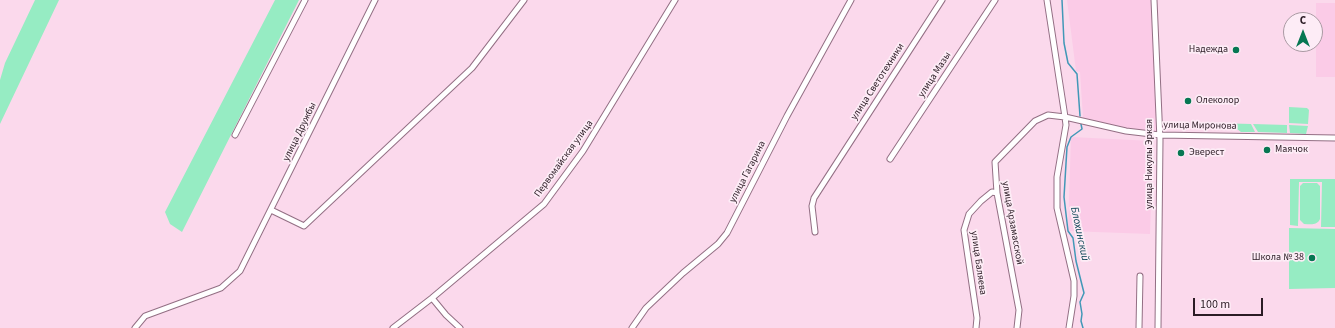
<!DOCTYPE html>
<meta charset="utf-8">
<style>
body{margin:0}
#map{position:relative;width:1335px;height:328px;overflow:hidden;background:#fbd9ec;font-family:"Source Sans 3",sans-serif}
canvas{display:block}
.north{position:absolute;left:1283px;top:12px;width:40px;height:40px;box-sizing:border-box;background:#fdecf6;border:1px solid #a999a2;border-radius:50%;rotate:0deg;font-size:11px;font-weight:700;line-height:16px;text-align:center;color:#2b1c25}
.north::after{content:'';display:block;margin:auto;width:14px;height:18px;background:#067752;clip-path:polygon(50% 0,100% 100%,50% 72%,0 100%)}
.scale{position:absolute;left:1193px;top:298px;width:70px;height:18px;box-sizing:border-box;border:2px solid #2b1c25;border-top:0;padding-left:5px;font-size:12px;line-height:14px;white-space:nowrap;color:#2b1c25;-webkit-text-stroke:3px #fdecf6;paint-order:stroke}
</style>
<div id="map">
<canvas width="1335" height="328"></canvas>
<div class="north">С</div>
<div class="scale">100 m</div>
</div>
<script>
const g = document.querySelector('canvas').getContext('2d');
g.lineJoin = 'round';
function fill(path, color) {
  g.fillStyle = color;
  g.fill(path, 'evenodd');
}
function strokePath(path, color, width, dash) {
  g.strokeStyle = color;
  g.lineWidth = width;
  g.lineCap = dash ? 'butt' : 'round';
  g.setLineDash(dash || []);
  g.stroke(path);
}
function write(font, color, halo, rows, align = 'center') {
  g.font = font + ' "Source Sans 3",sans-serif';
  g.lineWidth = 3.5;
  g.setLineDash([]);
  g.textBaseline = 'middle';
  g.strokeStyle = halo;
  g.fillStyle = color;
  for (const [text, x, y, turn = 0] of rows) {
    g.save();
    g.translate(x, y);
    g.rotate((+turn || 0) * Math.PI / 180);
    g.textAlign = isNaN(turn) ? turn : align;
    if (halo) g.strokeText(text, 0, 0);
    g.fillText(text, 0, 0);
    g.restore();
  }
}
const built = new Path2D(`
 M1067,0h85l4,131 -20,-1 -53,-12 -3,-46 -4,-1z
 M1316,3h19v74h-19z
 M1071,137l82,4 -3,93 -82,-3z`);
const green = new Path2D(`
 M35,0h24l-59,124v-44l5,-17z
 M275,0h24l-117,232 -12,-8 -5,-12z
 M1289,107l18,1 2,2 -1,14 -19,-1z
 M1214,123l37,1 4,8h-14l-8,-6 -18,-1z
 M1253,124l34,1v8l-29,-1z
 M1289,125l19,1 -2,8 -16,-1z
 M1290,179h45v48h-14l1,-45h-23l-1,44 -8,-1z
 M1303,183h14l3,3v33c-3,7 -10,5 -16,5l-4,-4v-34z
 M1289,228l46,1v59l-46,1z`);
const stream = new Path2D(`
 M1062,0l2,43 4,20 9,11 3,42
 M1081,124l1,5 -11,8 -4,10 -3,50 4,34 5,7 3,23 8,32 -4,9 2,12 -1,7 2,7`);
const minor = new Path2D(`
 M1047,0l18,117 1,8 -9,52v31l17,73v15l-5,32
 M1154,0l6,140 -2,188
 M235,135l70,-135
 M890,159l105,-159
 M271,210l33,16 168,-158 52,-68
 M815,232l-3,-26 2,-8 128,-198
 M432,298l14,17 14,13
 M135,328l10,-12 76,-28 19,-17 135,-271
 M393,328l39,-30 112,-94 39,-53 92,-151
 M632,328l14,-20 37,-35 35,-29 9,-11 60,-117 64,-116
 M976,328l1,-10 -13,-88 5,-16 12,-13 11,-9 5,1
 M1017,328l2,-18 -22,-117 -2,-31 40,-41 13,-6 17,2 61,14 34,4 175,3
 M1139,328l1,-52`);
const markers = [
 [1236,50,4,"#067752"],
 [1188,101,4,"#067752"],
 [1267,150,4,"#067752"],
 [1181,153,4,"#067752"],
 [1312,258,4,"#067752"]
];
const poiNames = [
 ["Надежда",1228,50,"right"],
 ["Олеколор",1196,101],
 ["Маячок",1275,150],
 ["Эверест",1189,153],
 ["Школа № 38",1304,258,"right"]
];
const streetNames = [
 ["улица Мазы",935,75,-57],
 ["улица Светотехники",878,82,-57],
 ["улица Миронова",1200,126,1],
 ["улица Дружбы",300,132,-64],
 ["Первомайская улица",564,159,-54],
 ["улица Никулы Эркая",1150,164,-90],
 ["улица Гагарина",748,172,-63],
 ["улица Арзамасской",1012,223,80],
 ["улица Баляева",978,263,82]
];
const waterNames = [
 ["Блохинский",1079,234,78]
];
fill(built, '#fbcbe7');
fill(green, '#96ecc3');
strokePath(stream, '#4198b7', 1.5);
strokePath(minor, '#936f84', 7);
strokePath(minor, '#fff', 5);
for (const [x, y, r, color] of markers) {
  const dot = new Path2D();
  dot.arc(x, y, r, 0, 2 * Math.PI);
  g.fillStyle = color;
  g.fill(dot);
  strokePath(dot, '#fdecf6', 1.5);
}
write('10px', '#2b1c25', '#fdecf6', poiNames, 'left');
write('10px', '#2b1c25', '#fdecf6', streetNames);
write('italic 11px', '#054051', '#fdecf6', waterNames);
</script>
